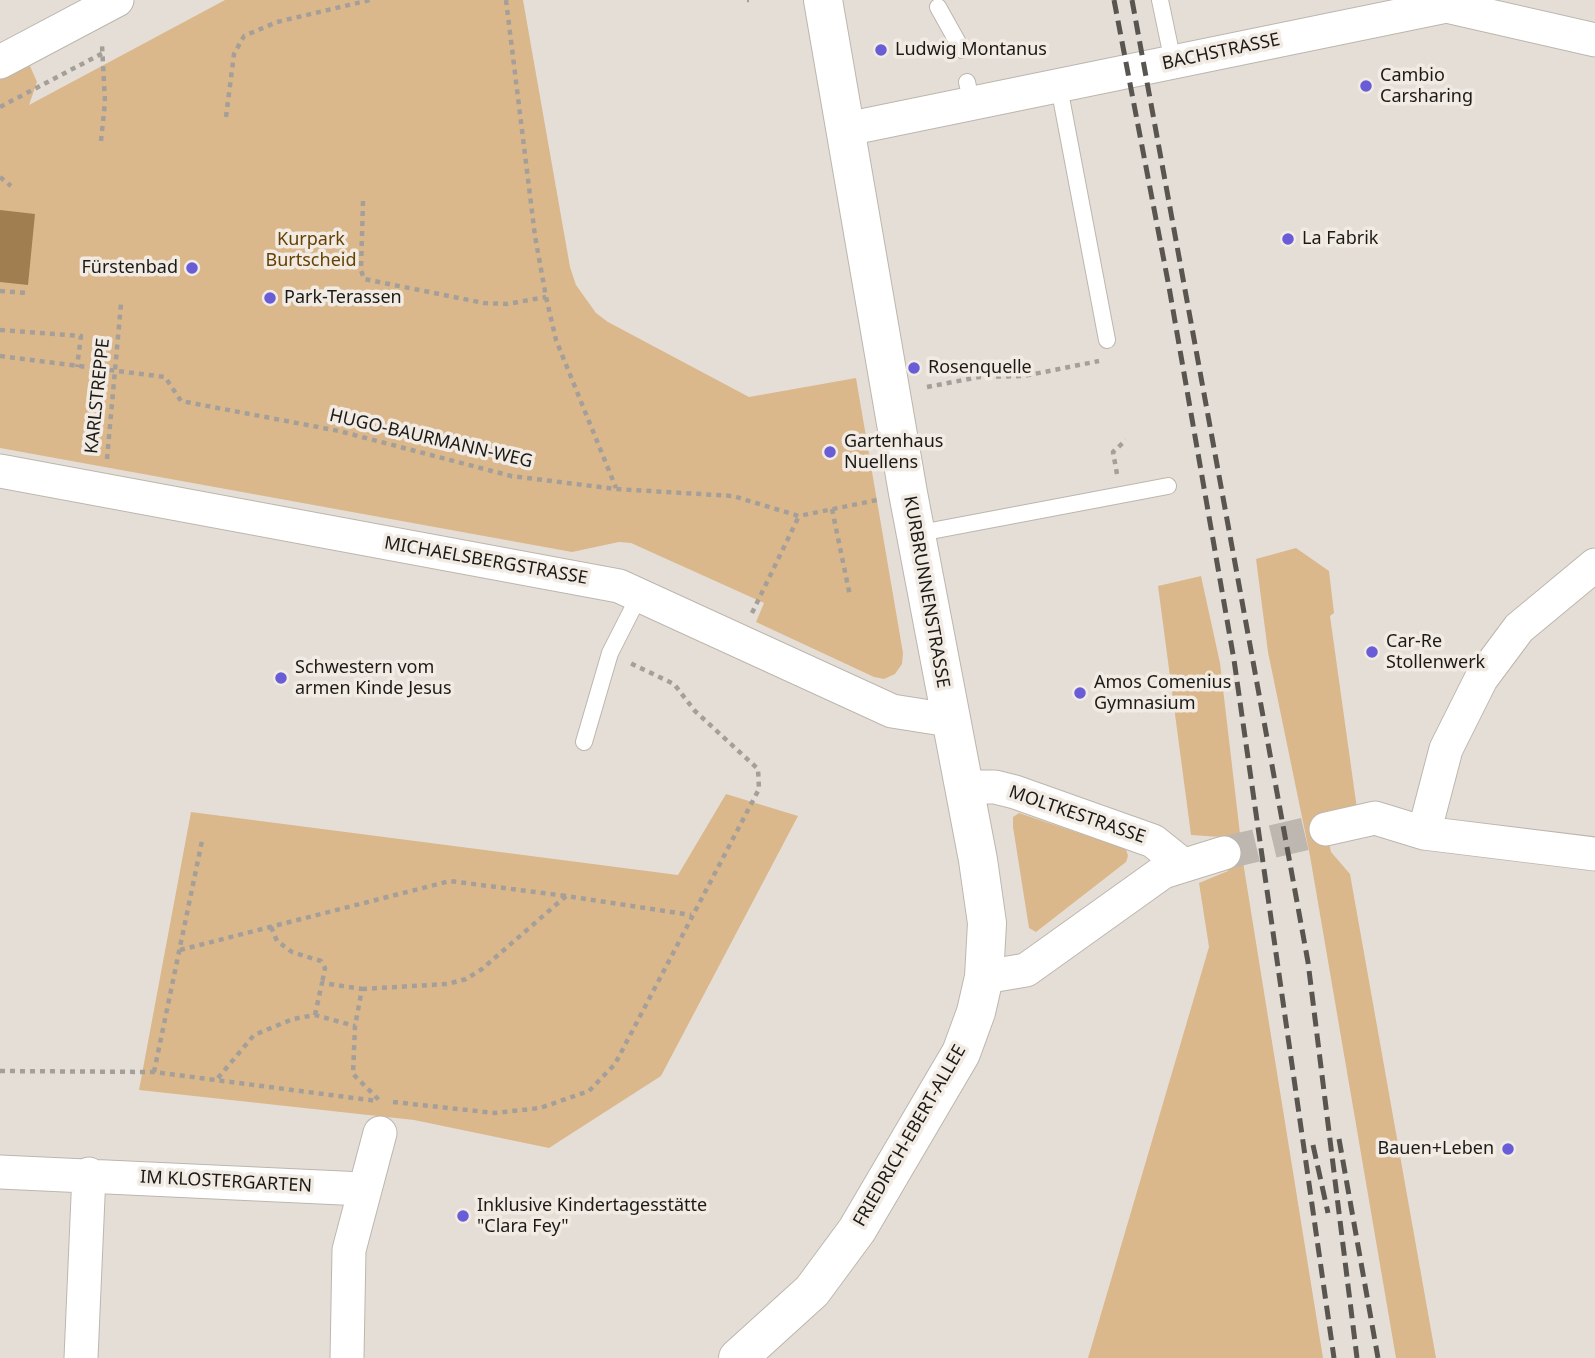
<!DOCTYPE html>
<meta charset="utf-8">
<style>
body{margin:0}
canvas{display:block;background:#e5ded6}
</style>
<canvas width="1595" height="1358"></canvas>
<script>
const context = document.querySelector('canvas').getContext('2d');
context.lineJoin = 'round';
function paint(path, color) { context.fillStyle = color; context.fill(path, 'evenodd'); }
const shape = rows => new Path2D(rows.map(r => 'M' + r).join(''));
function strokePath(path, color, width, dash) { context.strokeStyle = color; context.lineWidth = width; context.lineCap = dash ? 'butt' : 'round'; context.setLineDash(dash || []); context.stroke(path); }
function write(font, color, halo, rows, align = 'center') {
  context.font = font + ' "Noto Sans",sans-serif'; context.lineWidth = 7; context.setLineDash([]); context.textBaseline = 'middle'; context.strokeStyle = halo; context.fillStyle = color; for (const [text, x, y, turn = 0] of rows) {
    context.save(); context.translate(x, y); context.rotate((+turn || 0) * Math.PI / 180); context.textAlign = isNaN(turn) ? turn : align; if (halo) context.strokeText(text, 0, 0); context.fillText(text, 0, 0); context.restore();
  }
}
paint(shape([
 [225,0,523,0,570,267,576,285,596,313,608,322,749,397,856,378,903,653,902,664,895,674,884,679,874,677,756,622,764,603,631,543,619,542,572,552,0,448,0,79,30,66,37,82,29,105],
 [1296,548,1329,571,1334,613,1330,616,1357,809,1326,829,1331,852,1350,874,1436,1358,1396,1358,1310,856,1268,652,1256,559],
 [1201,576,1220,663,1244,868,1323,1358,1088,1358,1209,947,1199,883,1228,871,1220,837,1191,835,1158,586],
 [726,794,798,816,661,1076,549,1148,414,1120,139,1090,191,812,678,875],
 [1019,813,1126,849,1128,856,1126,862,1036,932,1029,928,1013,827,1013,817]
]), '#dbb88c');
paint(shape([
 [0,210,35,214,28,285,0,282]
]), '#a17e50');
strokePath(shape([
 [1224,853,1326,829]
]), '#bdb7b0', 33, [33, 17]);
const service = shape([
 [1160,0,1173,62],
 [938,7,962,50],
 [967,82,972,104],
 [1059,87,1107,340],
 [915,534,1168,486],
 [584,742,610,653,640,594]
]);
const minor = shape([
 [0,62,117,0],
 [847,129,1446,6,1595,40],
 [0,471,619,586,892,711,949,720],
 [963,787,995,787,1015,792,1153,841,1183,865],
 [1326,829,1375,818,1424,833,1595,854],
 [1424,833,1446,749,1481,679,1519,628,1595,565],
 [984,977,1026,970,1163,872,1224,853],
 [0,1172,363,1189],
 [81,1358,89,1174],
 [347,1358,349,1250,380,1133]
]);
const secondary = shape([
 [738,1358,812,1291,857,1230,961,1053,976,1012,984,977,987,923,978,860,908,493,823,0]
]);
strokePath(service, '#bdb6ae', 18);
strokePath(minor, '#bdb6ae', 35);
strokePath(secondary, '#bdb6ae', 40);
strokePath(shape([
 [506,0,535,236,546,297,556,340,616,488],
 [747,0,749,0],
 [0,107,103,53],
 [226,117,234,54,244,36,277,22,370,0],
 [101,141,105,102,102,45],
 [0,177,11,186],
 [363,201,361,270,364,279,484,303,507,304,546,297],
 [0,291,27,293],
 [0,330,81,336,77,367],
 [0,356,165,377,181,401,339,431,511,476,616,489,733,496,799,516,877,500],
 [927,387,979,377,1024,376,1099,361],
 [107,459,121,304],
 [1117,474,1113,452,1126,440],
 [832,509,850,596],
 [752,613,799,516],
 [271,927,277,941,292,952,321,961,325,968,322,983],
 [180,950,450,881,566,896],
 [362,989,447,984,466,979,482,969,566,896,691,915],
 [315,1015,322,983,362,989,355,1026,353,1074,379,1100],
 [0,1071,154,1072,377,1101],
 [154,1072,202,841],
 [218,1078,254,1035,293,1019,315,1015,355,1026],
 [393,1102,495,1113,540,1108,589,1091,615,1064,759,789,758,769,695,711,674,684,630,663]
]), '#a59f99', 4.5, [5, 5]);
strokePath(service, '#fff', 16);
strokePath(minor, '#fff', 33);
strokePath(secondary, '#fff', 38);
strokePath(shape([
 [1114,0,1169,287,1234,660,1334,1358],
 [1132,0,1308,962,1357,1358],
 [1339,1139,1378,1358],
 [1313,1145,1328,1213]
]), '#595651', 5, [14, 7]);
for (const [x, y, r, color] of [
 [881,50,7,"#685dd6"],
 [1366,86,7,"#685dd6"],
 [1288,239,7,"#685dd6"],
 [192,268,7,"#685dd6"],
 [270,298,7,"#685dd6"],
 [914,368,7,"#685dd6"],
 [830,452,7,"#685dd6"],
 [1372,652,7,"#685dd6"],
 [281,678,7,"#685dd6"],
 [1080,693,7,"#685dd6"],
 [1508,1149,7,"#685dd6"],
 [463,1216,7,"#685dd6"]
]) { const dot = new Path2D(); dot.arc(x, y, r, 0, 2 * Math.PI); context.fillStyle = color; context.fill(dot); strokePath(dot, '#f2ebe3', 2.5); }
write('18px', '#1c1a17', '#f2ebe3', [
 ["Ludwig Montanus",895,50],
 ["Cambio",1380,76],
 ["Carsharing",1380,97],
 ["La Fabrik",1302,239],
 ["Fürstenbad",178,268,"right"],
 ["Park-Terassen",284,298],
 ["Rosenquelle",928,368],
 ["Gartenhaus",844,442],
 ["Nuellens",844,463],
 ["Car-Re",1386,642],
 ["Stollenwerk",1386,663],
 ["Schwestern vom",295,668],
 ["armen Kinde Jesus",295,689],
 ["Amos Comenius",1094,683],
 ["Gymnasium",1094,704],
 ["Bauen+Leben",1494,1149,"right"],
 ["Inklusive Kindertagesstätte",477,1206],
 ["\"Clara Fey\"",477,1227]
], 'left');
write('18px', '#1c1a17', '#f2ebe3', [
 ["BACHSTRASSE",1221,52,-12],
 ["KARLSTREPPE",98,396,-84],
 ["HUGO-BAURMANN-WEG",431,439,13],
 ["MICHAELSBERGSTRASSE",486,561,10],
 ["KURBRUNNENSTRASSE",926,592,80],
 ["MOLTKESTRASSE",1077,815,19],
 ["FRIEDRICH-EBERT-ALLEE",910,1136,-60],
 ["IM KLOSTERGARTEN",226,1182,3]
]);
write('18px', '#654103', '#f2ebe3', [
 ["Kurpark",311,240],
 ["Burtscheid",311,261]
]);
</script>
